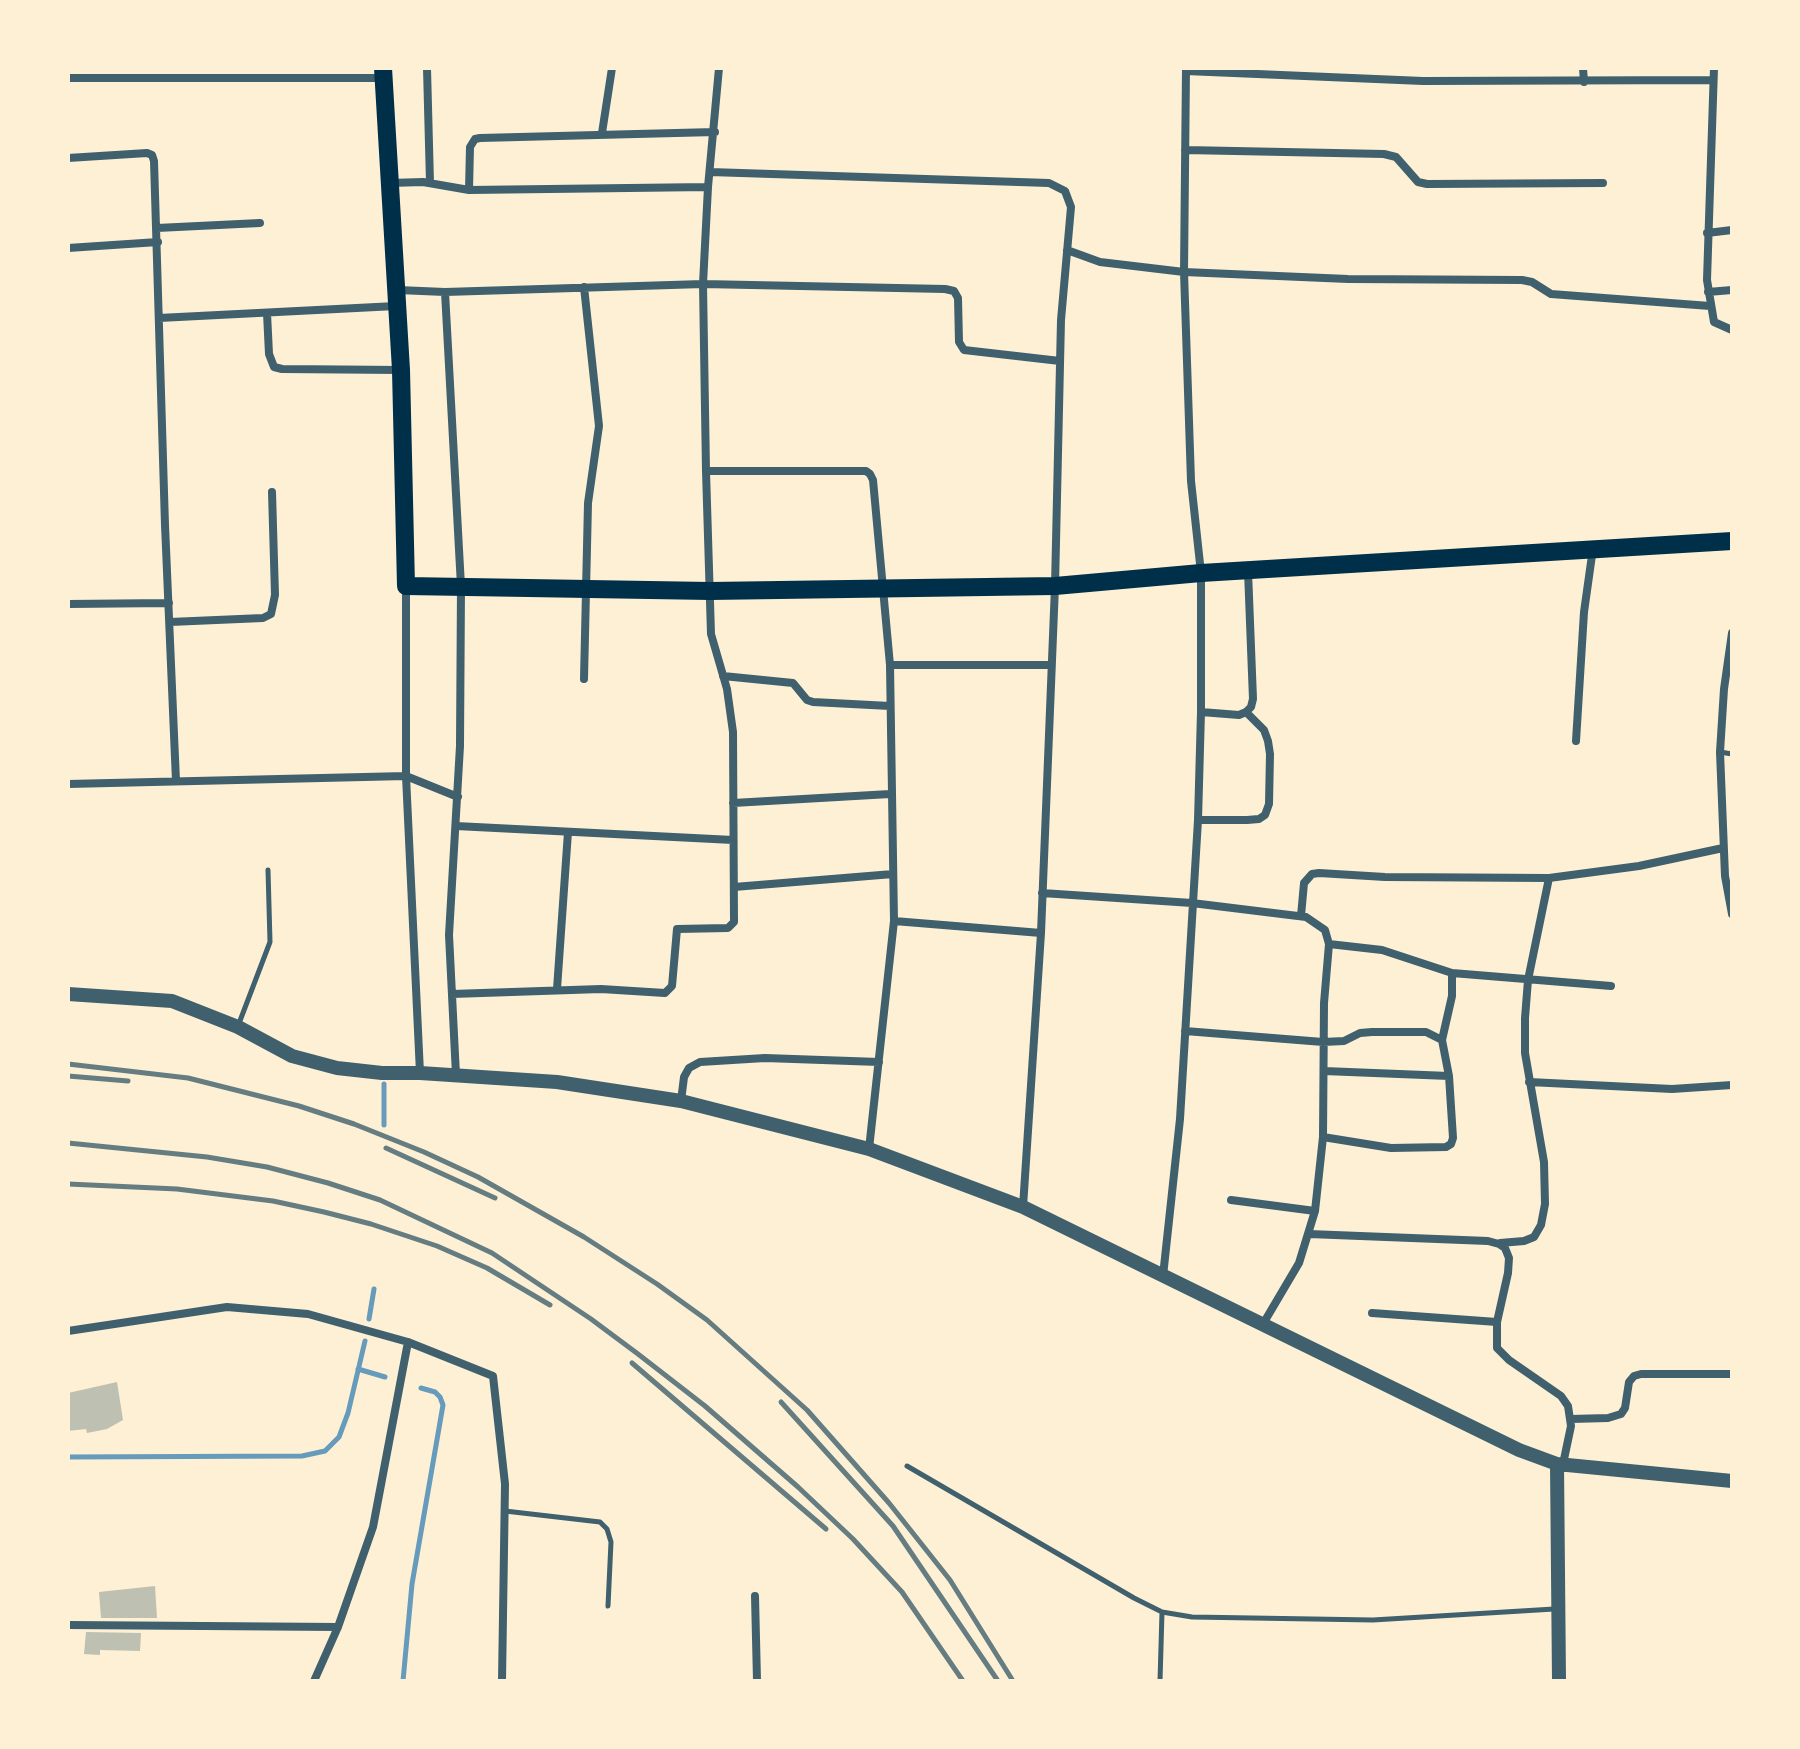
<!DOCTYPE html>
<style>
body{margin:0}
#map{position:relative;width:1800px;height:1749px;overflow:hidden;background:#fdf0d5;font-family:Quicksand,sans-serif}
canvas{display:block}
.frame{position:absolute;inset:0;border:70px solid #fdf0d5;pointer-events:none}
</style>
<div id="map">
<canvas width="1800" height="1749"></canvas>
<div class="frame"></div>
</div>
<script>
const context = document.querySelector('canvas').getContext('2d');
context.lineJoin = 'round';
const shape = rows => new Path2D(rows.map(r => 'M' + r).join(''));
function strokePath(path, color, width, dash) { context.strokeStyle = color; context.lineWidth = width; context.lineCap = dash ? 'butt' : 'round'; context.setLineDash(dash || []); context.stroke(path); }
function paint(path, color) { context.fillStyle = color; context.fill(path, 'evenodd'); }
strokePath(shape([
 [384,1084,384,1125],
 [369,1319,374,1289],
 [358,1369,385,1377],
 [68,1457,302,1456,325,1451,339,1437,348,1413,365,1341],
 [403,1681,412,1584,443,1405,440,1397,435,1392,421,1388]
]), '#669bbc', 5);
paint(shape([
 [117,1382,123,1420,107,1429,87,1433,86,1429,68,1431,68,1393],
 [155,1586,157,1618,101,1618,99,1592],
 [86,1632,141,1633,140,1651,100,1650,100,1655,84,1654]
]), '#bec0b2');
strokePath(shape([
 [1720,752,1732,754],
 [238,1026,270,942,268,870],
 [907,1466,1134,1598,1162,1612,1192,1617,1373,1620,1554,1609],
 [505,1511,600,1522,607,1529,611,1542,608,1606],
 [1160,1681,1162,1612]
]), '#3f606c', 5);
strokePath(shape([
 [427,68,430,183],
 [1583,68,1584,82],
 [1714,68,1707,280,1714,322,1732,330],
 [1186,71,1423,81,1713,80],
 [68,78,383,78],
 [602,133,612,68],
 [1185,150,1384,154,1396,157,1418,182,1427,184,1603,183],
 [68,158,147,153,152,155,154,161,165,525,176,781],
 [710,172,1049,183,1065,191,1071,207,1061,320,1055,586,1041,933,1023,1207],
 [390,183,423,182,469,190,708,187],
 [469,190,470,147,475,139,480,138,715,132],
 [157,228,260,223],
 [1707,233,1732,230],
 [68,248,158,242],
 [1067,250,1100,262,1184,272,1348,279,1522,280,1532,282,1551,294,1710,306],
 [398,290,445,292,703,284,945,289,954,291,958,298,959,342,964,350,1060,361],
 [445,292,461,586,460,746,449,935,456,1075],
 [1708,292,1732,290],
 [267,313,269,354,274,367,282,369,400,370],
 [159,318,396,306],
 [706,471,866,471,870,474,873,480,890,665,894,921,869,1149],
 [68,604,169,603],
 [170,622,263,618,271,614,275,595,272,492],
 [1732,633,1724,689,1720,752,1725,876,1732,914],
 [890,665,1051,665],
 [723,676,793,683,807,700,813,702,890,706],
 [584,679,588,503,599,426,584,287],
 [1201,712,1239,715,1246,712,1251,707,1253,699,1248,571],
 [1576,741,1584,612,1593,548],
 [68,784,406,776,406,587],
 [733,803,890,794],
 [1198,820,1247,820,1259,819,1265,815,1269,804,1270,754,1268,741,1264,730,1246,712],
 [456,826,733,840],
 [734,887,893,874],
 [1042,893,1192,903,1306,917,1325,930,1329,944,1324,1003,1323,1137,1315,1211,1299,1263,1263,1324],
 [1301,916,1304,883,1312,874,1319,873,1385,877,1549,878,1639,866,1723,848],
 [894,921,1041,933],
 [1329,944,1382,950,1452,973,1611,986],
 [557,989,568,832],
 [452,994,601,989,665,993,672,986,677,929,728,928,734,922,733,732,727,689,711,634,706,471,703,284,708,187,719,68],
 [1185,1031,1323,1042,1344,1041,1360,1033,1372,1032,1426,1032,1442,1040,1449,1076,1453,1138,1451,1144,1446,1147,1391,1148,1323,1137],
 [1442,1040,1452,996,1452,973],
 [1324,1071,1449,1076],
 [420,1073,406,776,458,797],
 [1529,1082,1672,1089,1732,1085],
 [681,1101,684,1077,689,1068,700,1062,765,1058,879,1062],
 [1231,1200,1315,1211],
 [1309,1234,1488,1241,1499,1244,1505,1248,1509,1258,1508,1273,1497,1322,1497,1348,1509,1360,1561,1396,1568,1406,1571,1426,1563,1464],
 [1500,1243,1524,1241,1534,1237,1541,1225,1545,1204,1544,1162,1525,1053,1525,1018,1528,980,1549,878],
 [1163,1276,1180,1119,1198,820,1201,712,1201,573,1191,481,1184,272,1186,68],
 [1372,1313,1497,1322],
 [68,1331,227,1307,308,1314,408,1342,493,1376,505,1484,502,1681],
 [1571,1419,1608,1418,1621,1414,1625,1408,1629,1382,1634,1376,1641,1374,1732,1374],
 [755,1596,757,1681],
 [68,1625,338,1627],
 [314,1681,338,1627,373,1527,408,1342]
]), '#3f606c', 8);
strokePath(shape([
 [68,994,172,1001,238,1027,292,1056,337,1068,382,1073,420,1073,557,1082,681,1101,869,1149,1023,1207,1519,1450,1557,1464,1732,1481],
 [1557,1464,1559,1681]
]), '#3f606c', 14);
strokePath(shape([
 [383,68,401,370,406,586,710,591,1055,586,1201,573,1732,541]
]), '#003049', 18);
strokePath(shape([
 [68,1064,188,1078,299,1106,354,1124,424,1152,478,1177,584,1237,657,1284,707,1320,807,1410,889,1503,950,1580,1013,1681],
 [68,1076,128,1081],
 [68,1143,207,1157,267,1167,328,1183,380,1200,492,1253,591,1319,638,1354,705,1406,798,1487,853,1539,902,1592,963,1681],
 [386,1148,495,1198],
 [68,1184,177,1189,273,1201,324,1212,371,1224,437,1246,487,1268,550,1305],
 [632,1363,826,1529],
 [781,1402,893,1526,998,1681]
]), '#657d81', 5);
</script>
